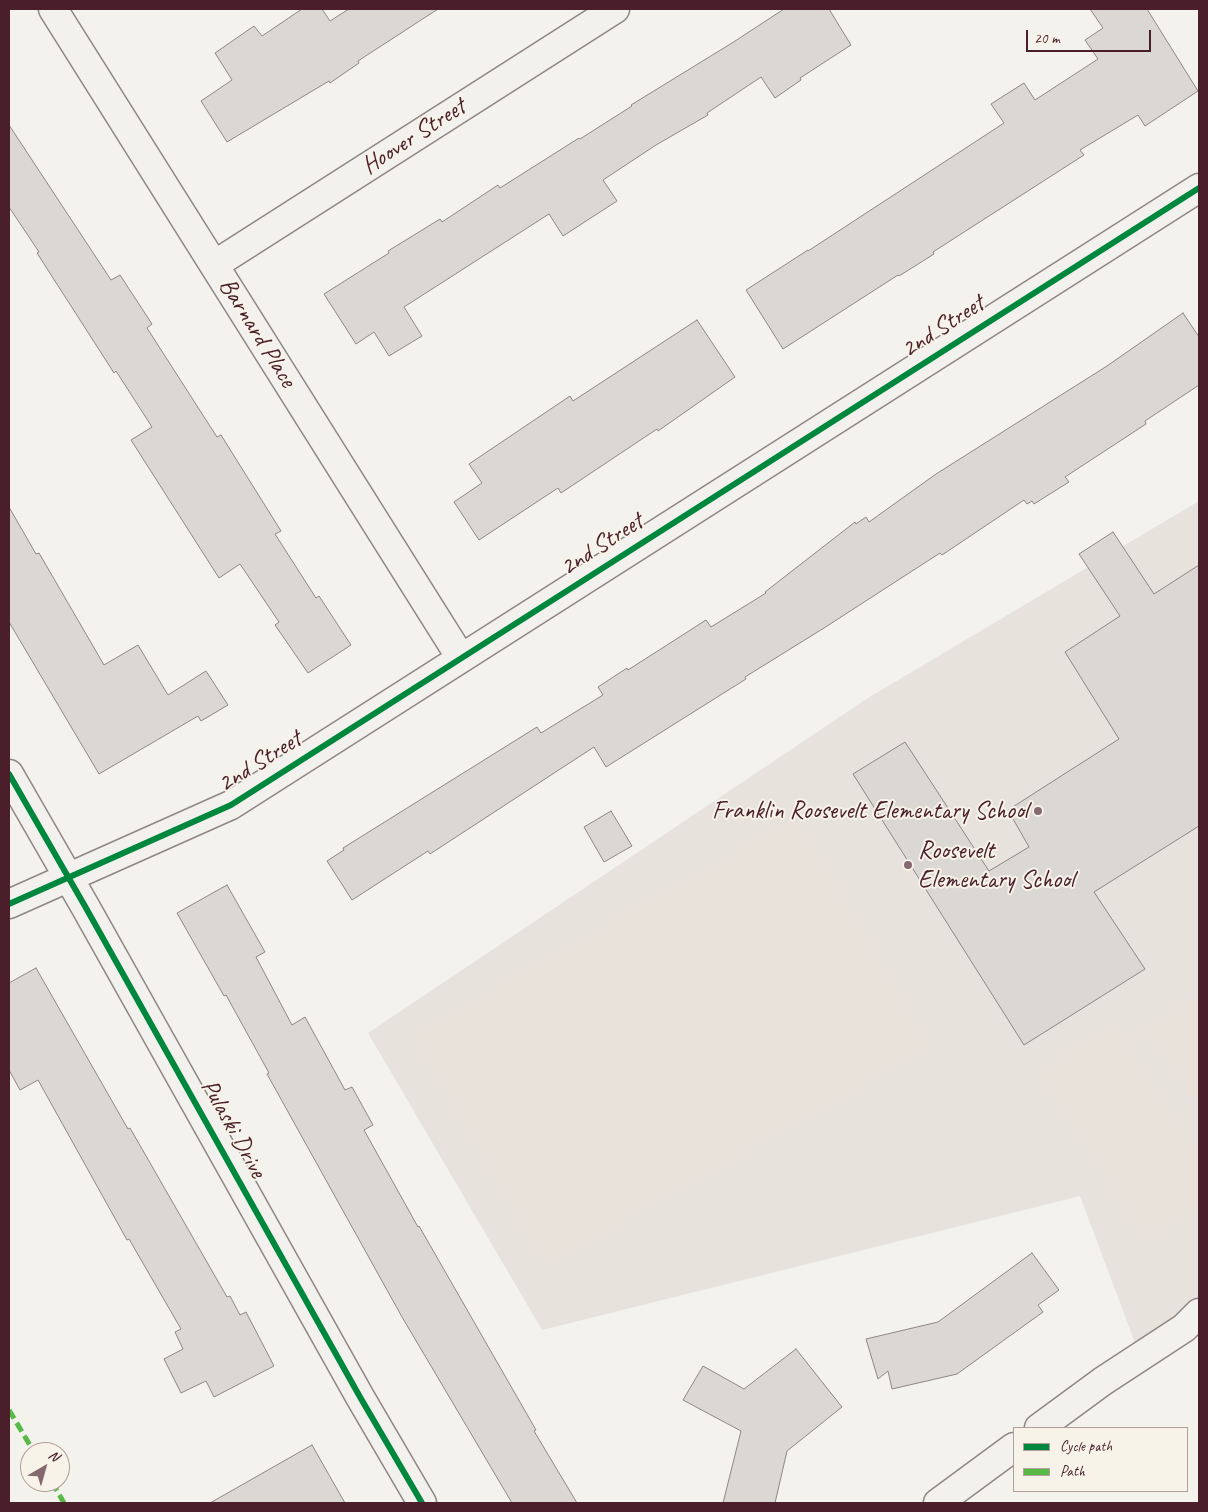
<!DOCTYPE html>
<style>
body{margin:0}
#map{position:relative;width:1208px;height:1512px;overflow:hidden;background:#f4f2ec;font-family:Caveat,sans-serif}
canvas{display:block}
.frame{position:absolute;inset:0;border:10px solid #4a1f2b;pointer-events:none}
.legend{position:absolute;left:1013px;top:1427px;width:175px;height:65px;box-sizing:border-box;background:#f7f3e8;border:1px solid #b29e9c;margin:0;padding:6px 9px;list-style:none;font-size:15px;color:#4a1f2b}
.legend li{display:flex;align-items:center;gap:10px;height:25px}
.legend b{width:25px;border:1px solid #b29e9c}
.north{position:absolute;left:20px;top:1442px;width:50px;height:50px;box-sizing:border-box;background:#f7f3e8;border:1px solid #b29e9c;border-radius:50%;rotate:38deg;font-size:14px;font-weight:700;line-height:20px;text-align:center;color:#4a1f2b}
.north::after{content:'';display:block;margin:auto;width:18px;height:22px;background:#86696f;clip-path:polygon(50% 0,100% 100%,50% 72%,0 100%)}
.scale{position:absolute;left:1026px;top:30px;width:125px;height:22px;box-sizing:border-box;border:2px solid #4a1f2b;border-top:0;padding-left:6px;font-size:15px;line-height:18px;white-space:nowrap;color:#4a1f2b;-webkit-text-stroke:4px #f7f3e8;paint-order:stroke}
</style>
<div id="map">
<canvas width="1208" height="1512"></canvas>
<div class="frame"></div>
<ul class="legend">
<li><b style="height:6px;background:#00873e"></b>Cycle path</li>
<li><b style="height:6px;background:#58b947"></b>Path</li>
</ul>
<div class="north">N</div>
<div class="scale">20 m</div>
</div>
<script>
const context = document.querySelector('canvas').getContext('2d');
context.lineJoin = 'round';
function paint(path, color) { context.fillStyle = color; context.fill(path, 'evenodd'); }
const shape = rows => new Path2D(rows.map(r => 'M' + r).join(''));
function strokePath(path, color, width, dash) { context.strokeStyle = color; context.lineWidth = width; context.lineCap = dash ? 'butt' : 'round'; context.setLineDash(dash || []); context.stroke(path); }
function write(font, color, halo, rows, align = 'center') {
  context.font = font + ' Caveat,sans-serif'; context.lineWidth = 4; context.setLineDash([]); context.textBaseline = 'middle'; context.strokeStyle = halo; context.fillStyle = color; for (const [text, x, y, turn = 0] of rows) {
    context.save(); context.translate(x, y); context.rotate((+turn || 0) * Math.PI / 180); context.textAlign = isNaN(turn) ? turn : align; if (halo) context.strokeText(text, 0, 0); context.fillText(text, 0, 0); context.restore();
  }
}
paint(shape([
 [1199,501,1199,1313,1140,1356,1080,1196,542,1330,368,1033,868,698]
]), '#e7e2db');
paint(shape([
 [796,819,927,1047,547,1263,416,1034],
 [1199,994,1199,1105,1147,1030],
 [1115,1025,1199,1159,1199,1206,1147,1239,1041,1072]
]), '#e8e2da');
const building = shape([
 [302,9,322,9,330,21,349,9,438,9,358,61,359,63,330,83,329,81,227,142,201,101,232,80,215,53,254,26,262,36,302,9],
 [784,9,829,9,851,45,800,78,801,80,775,98,761,77,707,113,708,115,656,145,603,180,617,201,563,236,549,214,404,307,422,336,389,356,374,332,356,344,324,294,389,253,388,251,440,219,442,222,498,185,500,188,579,138,580,139,632,106,631,105,732,43,784,9],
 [1090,9,1147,9,1198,91,1145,126,1138,115,1080,150,1084,155,933,252,934,254,899,276,898,275,783,349,746,290,808,250,808,251,1004,123,991,104,1024,83,1035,100,1098,59,1085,40,1103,28,1090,9],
 [9,125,111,280,120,275,152,324,147,328,217,437,221,435,281,531,275,534,316,598,319,596,351,645,308,673,275,625,279,622,240,564,219,578,131,440,152,427,116,371,114,373,37,253,39,252,9,207,9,125],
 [1183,313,1199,337,1199,385,1145,421,1146,424,1065,477,1069,482,1034,504,1032,501,1027,504,1024,500,942,555,940,553,824,628,745,677,746,679,606,767,594,747,430,854,428,851,352,900,327,861,344,850,343,848,537,727,541,733,603,695,598,687,627,668,628,670,706,620,711,627,766,593,765,592,855,522,856,524,866,517,869,522,936,474,1107,366,1183,313],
 [697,320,735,377,658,431,657,429,561,493,558,488,479,540,454,502,482,483,469,464,570,396,573,401,697,320],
 [9,507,36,554,39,553,104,665,138,645,168,695,206,671,228,705,201,721,198,716,99,774,9,622,9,507],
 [1113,532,1154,594,1199,565,1199,826,1094,892,1145,969,1024,1045,853,774,905,742,989,871,1029,847,1008,810,1119,739,1065,652,1120,616,1079,554,1113,532],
 [611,811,632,846,604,862,584,827,611,811],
 [227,885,265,952,256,957,292,1025,305,1017,345,1090,352,1087,373,1125,364,1130,418,1227,419,1226,536,1430,534,1431,577,1503,512,1503,402,1317,267,1074,269,1073,226,995,224,996,177,913,227,885],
 [36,968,128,1129,130,1128,227,1297,230,1296,240,1315,246,1312,274,1366,214,1397,206,1381,181,1393,164,1359,183,1349,175,1332,181,1329,129,1239,127,1240,38,1080,20,1090,9,1070,9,983,36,968],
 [1032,1253,1059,1290,1038,1305,1043,1312,957,1374,892,1389,888,1371,878,1379,866,1339,938,1322,1032,1253],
 [796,1349,842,1407,787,1451,775,1503,723,1503,741,1431,683,1400,703,1366,744,1389,796,1349],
 [312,1445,345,1503,210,1503,312,1445]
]);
paint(building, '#dbd7d3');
strokePath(building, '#8f8685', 1);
const minor = shape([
 [53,9,461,658],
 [214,265,615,9],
 [9,774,86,908,360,1397,422,1503],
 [9,904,231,805,1199,188],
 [1039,1428,1103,1381,1184,1328,1199,1313],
 [938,1503,1014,1447]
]);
strokePath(minor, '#8f8685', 31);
strokePath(minor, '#f2f1ed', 28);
strokePath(shape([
 [9,1410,34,1452],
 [52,1482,64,1503]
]), '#58b947', 5, [10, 5]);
strokePath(shape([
 [9,774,86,908,360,1397,422,1503],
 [9,904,231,805,1199,188]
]), '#00873e', 6);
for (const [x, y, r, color] of [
 [1038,811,5,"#86696f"],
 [908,865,5,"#86696f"]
]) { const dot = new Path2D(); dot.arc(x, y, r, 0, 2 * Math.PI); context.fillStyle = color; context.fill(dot); strokePath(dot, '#f7f3e8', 2); }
write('25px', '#4a1f2b', '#f7f3e8', [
 ["Hoover Street",414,137,-33],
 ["2nd Street",943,327,-33],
 ["Barnard Place",257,333,58],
 ["2nd Street",602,545,-33],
 ["2nd Street",260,762,-32],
 ["Pulaski Drive",233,1129,61]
]);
write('25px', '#4a1f2b', '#f7f3e8', [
 ["Franklin Roosevelt Elementary School",1028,811],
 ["Roosevelt",918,851,"left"],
 ["Elementary School",918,880,"left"]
], 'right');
</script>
